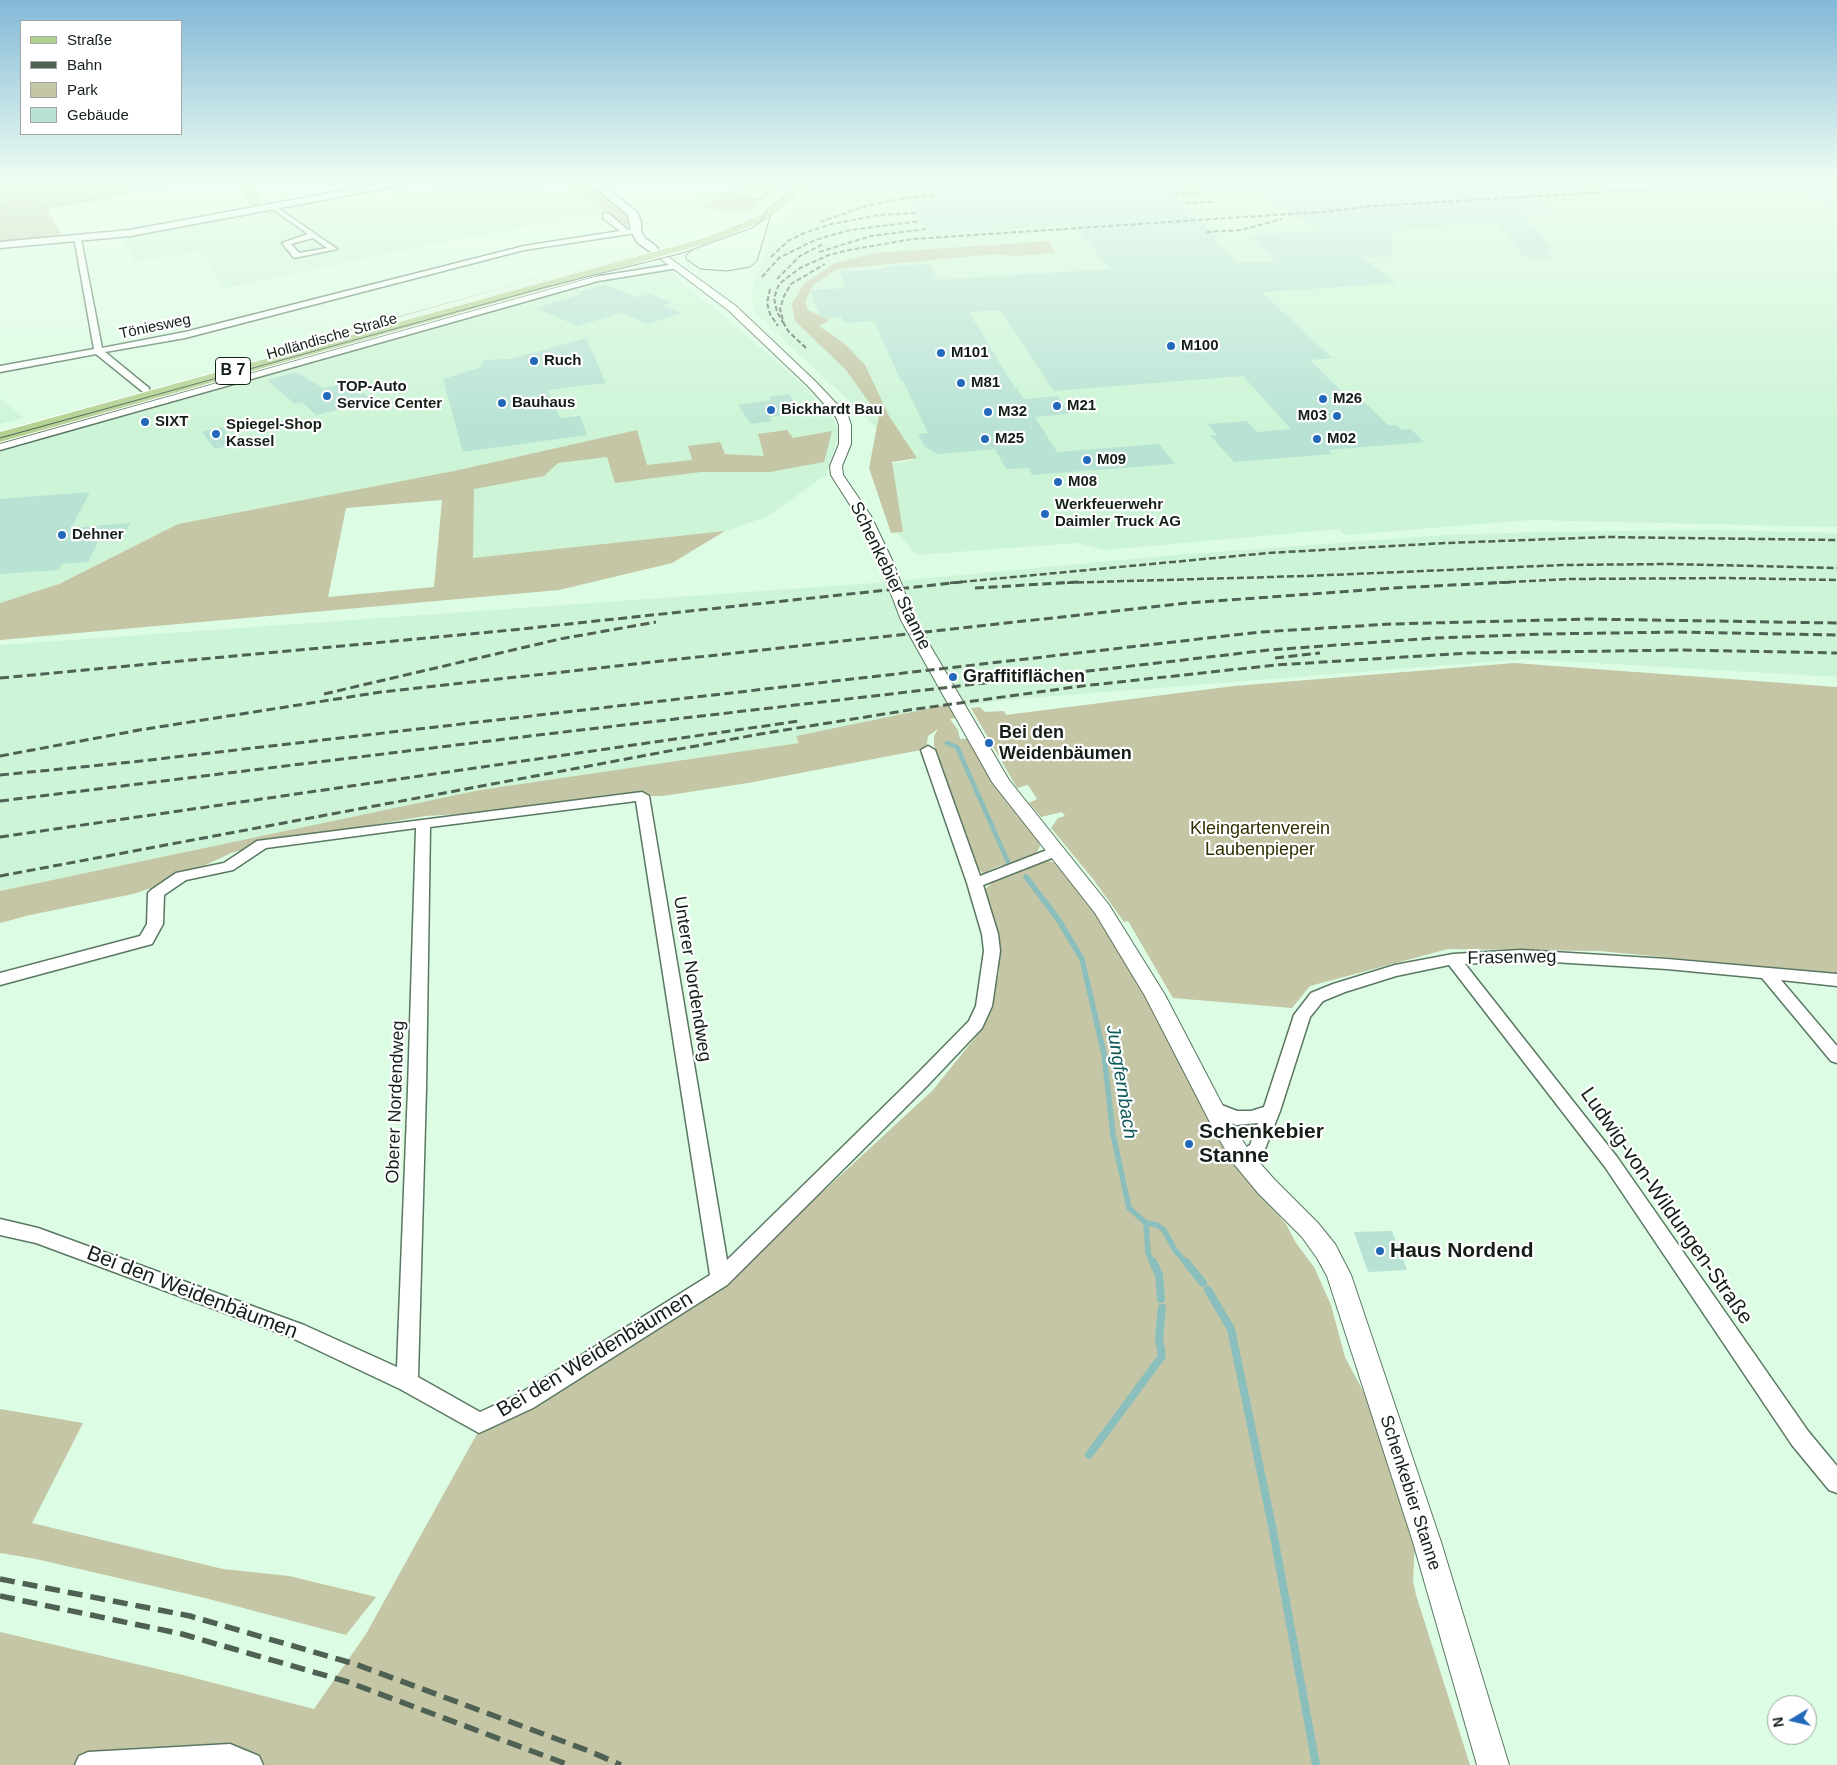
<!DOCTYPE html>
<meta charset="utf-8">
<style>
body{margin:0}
#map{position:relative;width:1837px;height:1765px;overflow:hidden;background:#dcfce3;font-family:Arial,sans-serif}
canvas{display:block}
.legend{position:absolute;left:20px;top:20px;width:162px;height:115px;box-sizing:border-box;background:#fff;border:1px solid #a1a6a2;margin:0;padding:6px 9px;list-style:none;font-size:15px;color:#142017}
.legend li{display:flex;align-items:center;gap:10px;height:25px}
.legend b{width:25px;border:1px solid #a1a6a2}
.north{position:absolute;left:1767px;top:1695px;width:50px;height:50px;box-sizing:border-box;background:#fff;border:1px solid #a1a6a2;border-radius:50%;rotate:261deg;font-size:14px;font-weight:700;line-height:20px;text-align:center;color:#142017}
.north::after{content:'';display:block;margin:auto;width:18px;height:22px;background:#2269b9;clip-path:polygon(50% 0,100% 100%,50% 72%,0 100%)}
</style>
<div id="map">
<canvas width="1837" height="1765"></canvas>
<ul class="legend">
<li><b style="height:6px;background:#b3d292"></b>Straße</li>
<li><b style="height:6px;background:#4f6153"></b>Bahn</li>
<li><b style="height:14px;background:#c4c6a5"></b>Park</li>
<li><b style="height:14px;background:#b8e2d3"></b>Gebäude</li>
</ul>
<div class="north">N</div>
</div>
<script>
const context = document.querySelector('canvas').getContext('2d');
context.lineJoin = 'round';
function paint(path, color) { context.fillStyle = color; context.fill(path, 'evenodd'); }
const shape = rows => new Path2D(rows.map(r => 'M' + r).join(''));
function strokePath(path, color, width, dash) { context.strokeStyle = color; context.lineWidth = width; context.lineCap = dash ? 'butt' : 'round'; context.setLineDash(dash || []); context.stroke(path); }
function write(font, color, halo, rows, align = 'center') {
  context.font = font + ' Arial,sans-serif'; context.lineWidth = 4.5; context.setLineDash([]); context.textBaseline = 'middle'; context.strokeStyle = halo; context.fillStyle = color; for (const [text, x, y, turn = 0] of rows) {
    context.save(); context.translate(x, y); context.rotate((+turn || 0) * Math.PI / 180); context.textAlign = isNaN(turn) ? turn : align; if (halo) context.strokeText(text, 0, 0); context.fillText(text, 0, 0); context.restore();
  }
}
paint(shape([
 [483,182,502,182,567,198,585,197,607,214,509,230,405,250,223,289,202,252,133,261,123,237,324,199,338,209],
 [887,182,1837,182,1837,527,1531,520,1345,535,1339,529,1105,550,1078,543,917,555,897,533,887,465,913,460,903,455,855,406,796,352,753,310,751,294,772,228,814,188,885,184],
 [671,270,684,285,722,314,803,385,834,420,839,434,826,475,766,517,725,531,451,561,454,472,178,524,59,584,0,603,0,452,608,280],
 [0,398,23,418,0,424],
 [1715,530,1837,533,1837,677,1525,659,1005,700,907,715,796,736,799,743,480,790,0,891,0,645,875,583,1176,555,1447,535,1540,532]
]), '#cdf4d6');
paint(shape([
 [0,182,194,182,141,188,113,198,47,209,63,236,140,228,251,207,240,182,251,182,262,205,393,182,264,207,252,207,142,230,0,243],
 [566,182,588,182,627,215,629,220,626,228],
 [761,182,784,182,748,213,702,208,705,203,711,203,718,197,735,197,701,194,702,193,718,194,725,192,754,194,751,198,757,198,765,194,728,189,730,187,764,190,744,187],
 [1049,241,1056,253,1015,256,994,254,837,269,813,285,805,302,808,310,829,320,819,326,845,344,865,365,889,416,917,458,892,462,903,532,891,533,869,468,879,416,846,370,795,321,792,304,804,284,833,264,874,253],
 [636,255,638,256,534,284,522,289,0,432],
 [581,266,293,347,287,347],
 [637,430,647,465,692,460,688,446,720,442,725,454,764,456,758,434,787,430,793,438,832,431,824,462,770,472,701,472,615,483,607,457,558,463,544,476,474,489,473,558,725,531,672,563,559,590,0,640,0,603,59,584,178,524,454,471],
 [442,500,434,587,328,597,346,508],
 [1514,663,1837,687,1837,974,1600,951,1448,949,1310,986,1292,1008,1173,998,1128,921,1124,922,1093,879,1051,828,1058,818,1065,816,1062,812,1041,817,1029,803,1037,799,1028,785,1017,788,971,708,980,707,985,712,1004,711,1006,715,1234,686],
 [946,705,963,716,950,719,958,730,960,739,968,739,1005,800,1039,841,1040,846,1036,854,1003,867,1001,865,988,871,988,874,983,873,977,868,934,745,934,736,938,729,928,736,926,749,748,783,663,796,642,796,531,810,425,816,267,843,231,853,172,881,133,894,30,915,0,923,0,891,480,790,799,743,796,736],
 [1050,861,1060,865,1095,910,1146,995,1211,1125,1231,1161,1286,1224,1296,1243,1314,1267,1331,1305,1345,1357,1365,1395,1415,1542,1413,1581,1416,1595,1470,1765,0,1765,0,1632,183,1675,314,1709,366,1634,478,1432,724,1283,933,1090,982,1029,999,973,997,934,986,892,986,888,993,882,1044,862],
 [0,1409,83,1423,32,1523,223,1569,289,1576,376,1597,346,1635,205,1598,36,1559,0,1553]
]), '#c4c6a5');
strokePath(shape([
 [0,204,17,212,111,195,131,187,174,182]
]), '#8abfbd', 2.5);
strokePath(shape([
 [947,743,957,747,1008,862],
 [1026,877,1027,879]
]), '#8abfbd', 4.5);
strokePath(shape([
 [1026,877,1058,919,1082,959,1104,1054,1113,1134,1129,1208,1146,1223,1148,1253,1153,1264],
 [1146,1223,1157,1225,1164,1230,1175,1250,1187,1264]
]), '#8abfbd', 5.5);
strokePath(shape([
 [1153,1262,1159,1275,1161,1299],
 [1186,1262,1203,1283],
 [1208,1290,1231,1329,1273,1531,1316,1765],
 [1089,1455,1162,1356,1159,1338,1162,1308]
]), '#8abfbd', 8);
paint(shape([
 [1022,182,1159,182,1218,238,1214,239,1238,263,1276,261,1247,235,1330,230,1290,216,1247,182,1540,182,1540,193,1527,194,1557,211,1523,214,1555,252,1545,251,1551,258,1524,257,1498,223,1391,230,1392,257,1362,257,1396,283,1261,292,1332,358,1310,360,1342,392,1353,391,1388,425,1396,425,1402,430,1411,429,1424,442,1329,450,1332,454,1234,462,1210,435,1217,435,1208,424,1247,421,1257,432,1291,429,1243,376,1054,391,1000,310,969,312,1015,388,1017,388,1024,399,1058,396,1069,414,1035,417,1057,452,1159,444,1175,464,1032,475,1029,468,1006,469,995,449,938,454,925,447,918,434,928,433,903,381,901,381,874,321,844,323,841,317,821,318,810,290,846,288,839,271,884,269,883,267,929,264,938,280,1110,269,1073,225,929,233,909,202,940,200,931,187],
 [1778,182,1837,182,1837,209],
 [605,285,636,297,650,294,672,303,663,305,682,313,647,324,622,313,577,326,536,308,582,294,578,292],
 [586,338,606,383,548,390,560,418,580,416,587,435,463,452,443,379,479,368,484,360,511,359],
 [296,372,323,388,351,382,374,401,316,415,302,402,295,404,267,380],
 [789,394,803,413,769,417,772,421,751,424,738,405,771,400,770,397],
 [222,427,236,444,215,449,202,432],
 [90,492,71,528,130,523,122,540,98,542,88,562,62,564,59,570,0,574,0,499],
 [1392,1231,1407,1270,1368,1272,1354,1232]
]), '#b8e2d3');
const minor = shape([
 [271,206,275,206,337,249,294,258,282,243,308,234,271,208,271,206],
 [313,238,327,248,299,253,291,244,313,238],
 [603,214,609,214,628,230,636,229,640,231,636,233,524,250,185,338,105,352,149,388,149,392,143,392,96,354,0,372,0,366,94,349,74,237,81,239,102,348,185,332,524,246,620,231,603,218,603,214],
 [675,264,679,266,678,268,598,281,0,450,0,444,594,277,675,264],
 [928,746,935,750,980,876,1052,848,1062,848,1064,851,1062,854,983,885,998,934,1000,951,992,1006,982,1028,927,1086,727,1285,533,1408,479,1433,400,1389,290,1337,36,1243,0,1235,0,1219,38,1228,304,1325,397,1367,408,1089,416,828,266,848,233,870,186,880,164,895,163,924,152,944,0,985,0,973,140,936,147,924,148,893,151,890,176,873,224,863,257,841,642,792,649,796,727,1260,915,1076,969,1021,976,1006,984,951,982,934,967,883,921,750,928,746],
 [636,801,710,1275,519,1394,480,1412,418,1377,426,1089,430,827,636,801],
 [1521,950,1667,959,1837,974,1837,986,1781,980,1837,1046,1837,1063,1831,1061,1762,978,1667,969,1521,960,1465,964,1617,1157,1808,1431,1837,1466,1837,1493,1829,1490,1792,1445,1605,1167,1449,965,1396,976,1345,992,1323,1001,1310,1017,1280,1111,1263,1154,1248,1163,1242,1165,1236,1163,1233,1158,1236,1153,1250,1145,1258,1123,1236,1125,1208,1114,1205,1109,1208,1104,1214,1102,1237,1111,1251,1111,1264,1107,1294,1015,1311,993,1333,984,1395,965,1453,954,1521,950],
 [230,1744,259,1756,263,1765,75,1765,79,1756,88,1752,230,1744]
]);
const tertiary = shape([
 [653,246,736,306,816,382,848,416,851,425,851,444,842,466,843,475,871,516,893,562,915,620,1009,780,1109,905,1165,995,1235,1129,1250,1152,1274,1179,1318,1223,1335,1244,1351,1275,1441,1542,1509,1765,1477,1765,1413,1542,1327,1276,1317,1258,1302,1237,1258,1193,1234,1164,1216,1134,1145,996,1095,913,992,782,901,620,879,562,857,516,831,475,830,466,839,444,839,425,836,417,808,386,728,310,650,251,650,247,653,246]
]);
const secondary = shape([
 [389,182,408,182,403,185,130,236,0,248,0,242,130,230,389,182],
 [588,182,599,182,637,212,641,222,641,231,645,238,657,247,658,249,657,251,649,251,637,242,631,231,628,215,588,182]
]);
const primary = shape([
 [803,182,814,182,767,220,712,242,0,442,0,432,704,238,759,216,803,182]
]);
strokePath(minor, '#5a7761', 3);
strokePath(tertiary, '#5a7761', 2);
strokePath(secondary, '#5a7761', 3);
strokePath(primary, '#fff', 2);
paint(minor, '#fff');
paint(tertiary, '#fff');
paint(secondary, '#fff');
paint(primary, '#b3d292');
strokePath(shape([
 [693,250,686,255,686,259,700,269,727,271,750,267,757,261,771,214],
 [0,438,546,287,683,253,752,228,761,222,767,209,803,182]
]), '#4f6153', 1);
strokePath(shape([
 [1698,189,1726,187],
 [1174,194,1204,192],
 [1185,203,1215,202],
 [1314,213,1373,206,1705,186],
 [820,222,863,207,905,198,936,195],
 [1206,232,1241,230,1282,219],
 [819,252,871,236,926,229],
 [771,257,788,241,804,233,832,224,879,215,916,213],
 [762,277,779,258,815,240,850,230,921,221],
 [777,279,800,256,823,244],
 [770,289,767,303,770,314,778,326],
 [784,324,777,312,774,298,779,284,800,268,829,255,849,250,913,239,1319,212],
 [806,348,789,332,784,324,780,309,784,296,791,284,825,264]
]), '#4f6153', 2, [5, 2.5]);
strokePath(shape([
 [950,583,1268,553,1446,543,1606,537,1837,540],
 [1057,583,1306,576,1564,565,1669,564,1837,568],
 [1489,583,1570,579,1727,578,1837,580]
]), '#4f6153', 2.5, [7, 3]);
strokePath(shape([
 [975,588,1078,582],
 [1275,658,1320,653],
 [0,678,512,630,962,582],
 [324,694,560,639,656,622],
 [133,731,381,692,1188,603,1393,588,1514,582],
 [0,756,140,730],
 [0,775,132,762,1260,632,1391,624,1588,619,1837,623],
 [0,801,538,735,1269,650,1434,638,1545,634,1678,632,1837,635],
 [0,837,799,721],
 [0,876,760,734,909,710,1082,686,1276,665,1469,653,1683,650,1837,653]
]), '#4f6153', 3, [9, 4.5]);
strokePath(shape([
 [0,1579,190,1616,355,1664,589,1751,621,1765],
 [0,1596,182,1634,348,1682,569,1765]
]), '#4f6153', 5.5, [15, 8]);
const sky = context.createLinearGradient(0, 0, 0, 429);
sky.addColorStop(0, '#82b8d7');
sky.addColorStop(0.42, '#effef2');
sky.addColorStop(1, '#effef200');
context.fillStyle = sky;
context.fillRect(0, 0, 1837, 429);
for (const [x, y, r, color] of [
 [1171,346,5,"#2269b9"],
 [941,353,5,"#2269b9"],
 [534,361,5,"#2269b9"],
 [961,383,5,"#2269b9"],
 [327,396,5,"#2269b9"],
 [1323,399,5,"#2269b9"],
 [502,403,5,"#2269b9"],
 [1057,406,5,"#2269b9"],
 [771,410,5,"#2269b9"],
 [988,412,5,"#2269b9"],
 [1337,416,5,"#2269b9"],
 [145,422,5,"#2269b9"],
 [216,434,5,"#2269b9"],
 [985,439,5,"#2269b9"],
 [1317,439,5,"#2269b9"],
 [1087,460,5,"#2269b9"],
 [1058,482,5,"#2269b9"],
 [1045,514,5,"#2269b9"],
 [62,535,5,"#2269b9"],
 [953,677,5,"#2269b9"],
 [989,743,5,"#2269b9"],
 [1189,1144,5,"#2269b9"],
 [1380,1251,5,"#2269b9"]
]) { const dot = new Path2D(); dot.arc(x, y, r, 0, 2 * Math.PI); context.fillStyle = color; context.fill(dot); strokePath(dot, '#fff', 2); }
write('15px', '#142017', '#fff', [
 ["Töniesweg",155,327,-12],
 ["Holländische Straße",332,337,-16]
]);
write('bold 15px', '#142017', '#fff', [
 ["M100",1181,346],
 ["M101",951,353],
 ["Ruch",544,361],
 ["M81",971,383],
 ["TOP-Auto",337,387],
 ["Service Center",337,404],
 ["M26",1333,399],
 ["Bauhaus",512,403],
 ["M21",1067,406],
 ["Bickhardt Bau",781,410],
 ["M32",998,412],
 ["M03",1327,416,"right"],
 ["SIXT",155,422],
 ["Spiegel-Shop",226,425],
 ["Kassel",226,442],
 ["M25",995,439],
 ["M02",1327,439],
 ["M09",1097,460],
 ["M08",1068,482],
 ["Werkfeuerwehr",1055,505],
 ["Daimler Truck AG",1055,522],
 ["Dehner",72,535]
], 'left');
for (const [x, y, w] of [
 [233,371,35]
]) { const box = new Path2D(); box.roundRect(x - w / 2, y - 13.5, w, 27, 4); context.fillStyle = '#fff'; context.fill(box); strokePath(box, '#142017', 1); }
write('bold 16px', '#142017', null, [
 ["B 7",233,371]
]);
write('18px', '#142017', '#fff', [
 ["Schenkebier Stanne",890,576,64],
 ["Frasenweg",1512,958,-1],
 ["Unterer Nordendweg",692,979,81],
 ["Oberer Nordendweg",396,1102,-88],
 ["Schenkebier Stanne",1410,1493,72]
]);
write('bold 18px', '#142017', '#fff', [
 ["Graffitiflächen",963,677],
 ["Bei den",999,733],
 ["Weidenbäumen",999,754]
], 'left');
write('18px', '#2f2f00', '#fff', [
 ["Kleingartenverein",1260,829],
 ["Laubenpieper",1260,850]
]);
write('italic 19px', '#0f5a58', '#fff', [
 ["Jungfernbach",1121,1082,81]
]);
write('bold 21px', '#142017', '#fff', [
 ["Schenkebier",1199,1132],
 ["Stanne",1199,1156],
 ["Haus Nordend",1390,1251]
], 'left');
write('21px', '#142017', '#fff', [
 ["Ludwig-von-Wildungen-Straße",1666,1206,55],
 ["Bei den Weidenbäumen",192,1293,21],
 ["Bei den Weidenbäumen",595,1355,-31]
]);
</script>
